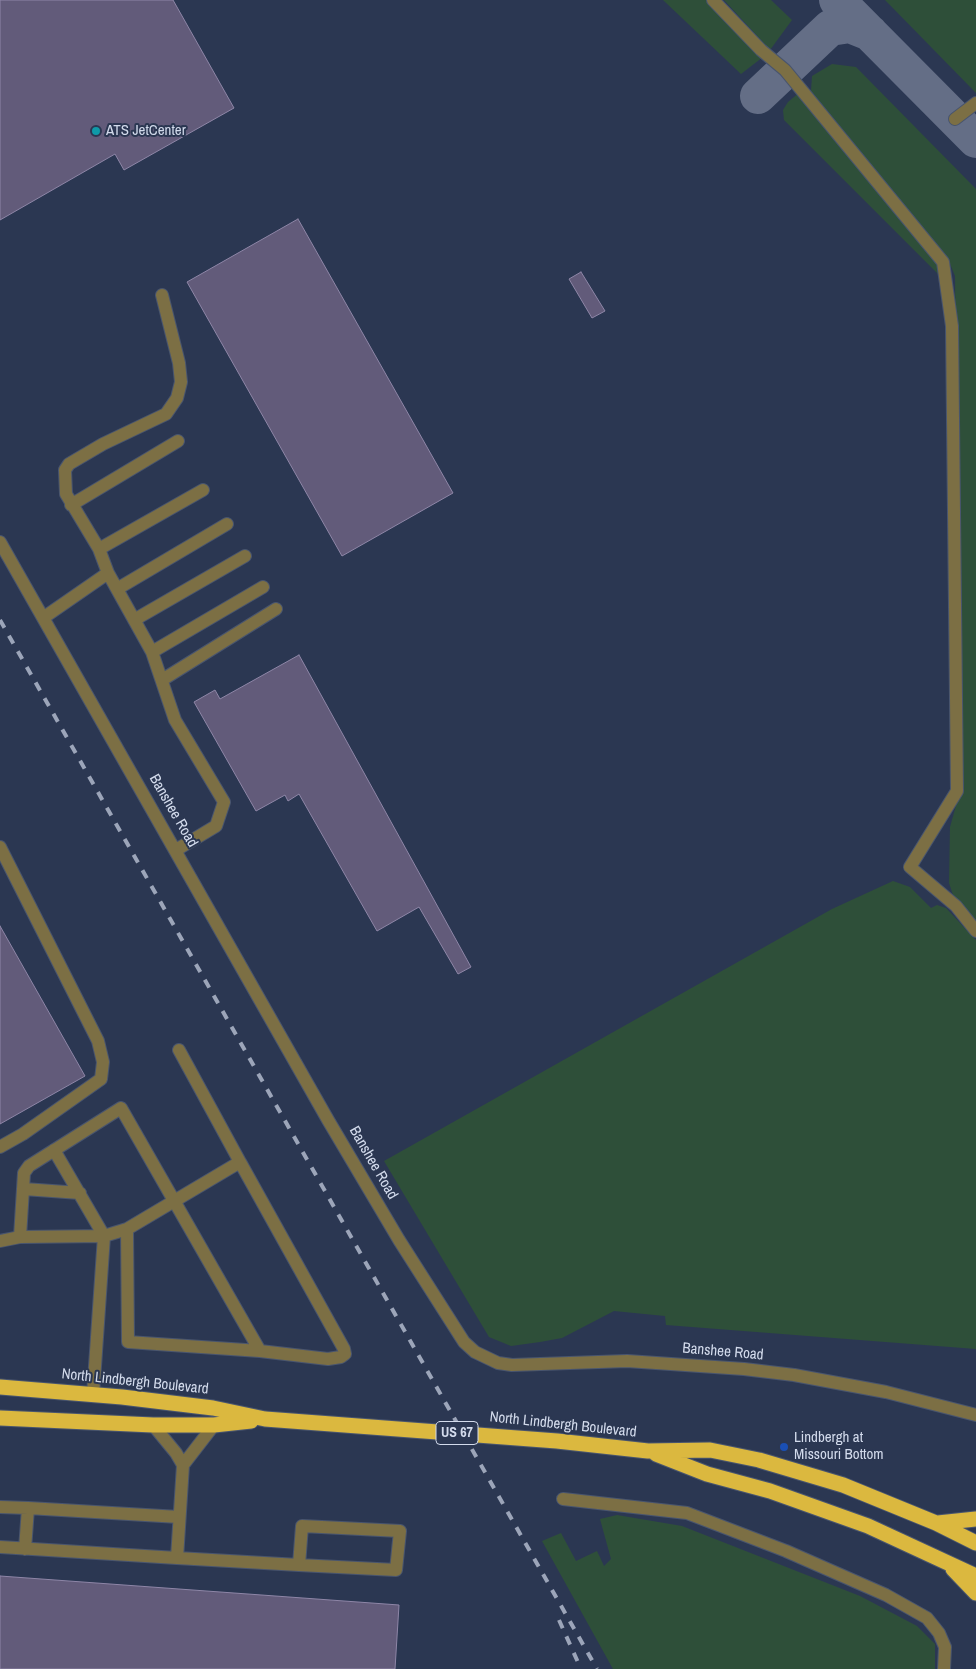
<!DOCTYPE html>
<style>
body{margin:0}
canvas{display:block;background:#2b3752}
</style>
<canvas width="976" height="1669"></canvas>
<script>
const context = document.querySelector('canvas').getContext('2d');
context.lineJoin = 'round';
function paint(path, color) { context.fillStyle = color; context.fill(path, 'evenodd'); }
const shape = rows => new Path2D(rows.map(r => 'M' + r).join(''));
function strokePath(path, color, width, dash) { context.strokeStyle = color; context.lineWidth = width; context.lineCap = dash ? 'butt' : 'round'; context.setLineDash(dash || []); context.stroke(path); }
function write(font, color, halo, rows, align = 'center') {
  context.font = font + ' "Archivo Narrow",sans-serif'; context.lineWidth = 4; context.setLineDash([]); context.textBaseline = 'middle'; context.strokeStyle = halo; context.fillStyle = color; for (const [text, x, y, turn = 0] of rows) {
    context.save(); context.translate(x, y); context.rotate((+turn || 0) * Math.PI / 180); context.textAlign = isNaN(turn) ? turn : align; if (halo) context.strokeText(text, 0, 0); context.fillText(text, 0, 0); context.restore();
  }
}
paint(shape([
 [663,0,707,0,763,57,741,74],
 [724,0,771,0,792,20,770,50],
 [885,0,976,0,976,93],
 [832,64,856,67,976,189,976,923,953,895,949,883,950,827,957,802,960,763,955,276,948,259,811,91,812,76],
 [800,92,937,264,941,277,784,120,783,110,788,102],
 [893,881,910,887,931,908,937,905,946,908,976,940,976,1349,666,1325,665,1316,614,1311,562,1338,540,1342,511,1346,489,1337,384,1161,832,909],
 [617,1515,682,1526,860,1596,917,1626,935,1644,935,1669,613,1669,542,1541,561,1533,576,1561,597,1551,604,1566,611,1559,600,1519]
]), '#2e4f39');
strokePath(shape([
 [837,0,976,140],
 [758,96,830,28,850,25,870,33]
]), '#646e86', 36);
const building = shape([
 [0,0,173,0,234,108,124,170,115,154,0,220,0,0],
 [298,219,453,493,342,556,187,282,298,219],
 [581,272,605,311,592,318,569,279,581,272],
 [299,655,471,967,458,974,419,907,377,931,299,794,288,801,285,795,256,811,194,702,215,690,220,699,299,655],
 [0,926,85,1076,0,1124,0,926],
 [0,1576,399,1605,395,1669,0,1669,0,1576]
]);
paint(building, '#625b7a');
strokePath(building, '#8e86a7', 1);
const minor = shape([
 [713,0,761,50,785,70,943,262,952,326,957,791,910,867,956,906,976,931],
 [955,119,976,103],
 [71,505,178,441],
 [0,542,328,1120,399,1240,464,1342,475,1352,498,1363,512,1365,627,1361,744,1369,794,1375,886,1392,976,1415],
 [99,549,203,490],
 [108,573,152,652,175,720,224,802,216,826,176,850],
 [117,589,227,524],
 [43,618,108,573,99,549,66,494,65,470,69,464,103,444,166,414,177,398,181,382,179,363,162,295],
 [134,620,245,556],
 [152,652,263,587],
 [162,680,276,609],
 [0,847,98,1041,103,1062,101,1079,23,1134,0,1147],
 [54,1150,104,1236,93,1395],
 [24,1189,80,1193],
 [127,1229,128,1342,260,1351,328,1359,341,1357,345,1354,344,1349,240,1162],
 [20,1237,24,1173,29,1166,121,1108,260,1351],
 [0,1241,20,1237,104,1236,127,1229,240,1162,179,1050],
 [153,1425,176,1453,183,1465],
 [214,1425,183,1465,177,1558,299,1565,396,1570,400,1531,302,1526,299,1565],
 [563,1499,687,1513,786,1551,886,1595,927,1618,939,1633,945,1647,944,1669],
 [0,1507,28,1508],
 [0,1547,177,1558],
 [25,1549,28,1508,179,1517]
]);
const highway = shape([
 [0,1387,122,1397,213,1408,265,1419,557,1441,648,1451,710,1450,759,1460,843,1485,936,1523,976,1543],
 [0,1418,153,1425,214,1425,251,1421],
 [656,1454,707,1474,770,1491,868,1526,976,1576],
 [938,1523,976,1519],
 [953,1569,976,1593]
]);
strokePath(minor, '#49556e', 14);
strokePath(highway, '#49556e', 17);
strokePath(minor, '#7c6f44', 12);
strokePath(highway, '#dbb83f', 15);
strokePath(shape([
 [0,620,597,1669],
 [559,1620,581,1669]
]), '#9ca5b9', 4, [9, 9]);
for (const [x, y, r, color] of [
 [96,131,5,"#0f9aa8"],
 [784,1447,5,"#1a4fb4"]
]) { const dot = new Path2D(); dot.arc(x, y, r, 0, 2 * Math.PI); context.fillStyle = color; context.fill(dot); strokePath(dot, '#2b3752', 2); }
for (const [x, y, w] of [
 [457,1433,42]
]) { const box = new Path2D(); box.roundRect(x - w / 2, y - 11.5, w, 23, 4); context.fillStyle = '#2b3752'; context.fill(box); strokePath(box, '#d3dbec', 1); }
write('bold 14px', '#d3dbec', null, [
 ["US 67",457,1433]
]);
write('15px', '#d3dbec', '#2b3752', [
 ["ATS JetCenter",106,131],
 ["Lindbergh at",794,1438],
 ["Missouri Bottom",794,1455]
], 'left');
write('15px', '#d3dbec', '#2b3752', [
 ["Banshee Road",173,811,60],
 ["Banshee Road",373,1163,60],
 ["Banshee Road",723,1352,5],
 ["North Lindbergh Boulevard",135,1382,6],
 ["North Lindbergh Boulevard",563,1425,6]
]);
</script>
